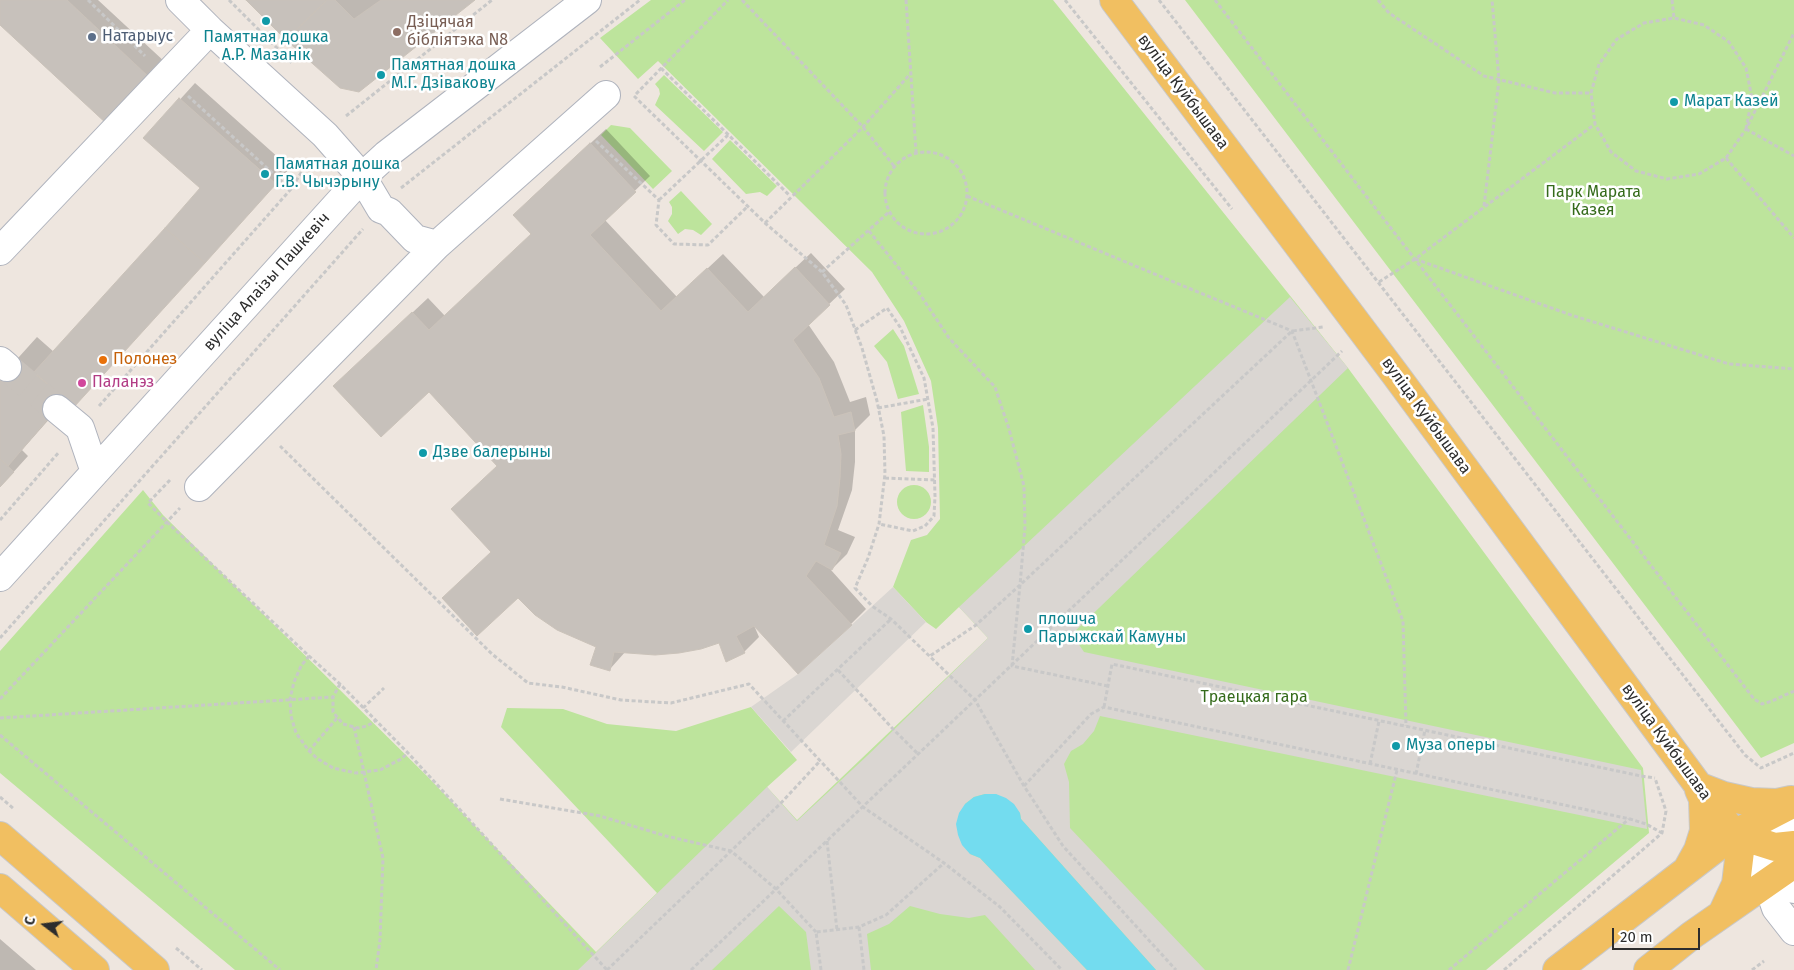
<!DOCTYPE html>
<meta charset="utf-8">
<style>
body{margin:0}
#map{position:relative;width:1794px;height:970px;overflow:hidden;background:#eee6df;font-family:"Fira Sans",sans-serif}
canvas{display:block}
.north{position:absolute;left:20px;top:900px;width:50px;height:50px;-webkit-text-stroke:4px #fff;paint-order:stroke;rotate:285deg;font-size:14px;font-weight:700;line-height:20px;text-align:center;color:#2d2d2d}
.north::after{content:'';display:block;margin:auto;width:18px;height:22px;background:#2d2d2d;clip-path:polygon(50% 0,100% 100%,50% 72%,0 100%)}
.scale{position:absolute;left:1612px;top:928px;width:88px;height:22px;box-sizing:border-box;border:2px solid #2d2d2d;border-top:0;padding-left:6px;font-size:15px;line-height:18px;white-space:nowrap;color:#2d2d2d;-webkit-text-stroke:4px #fff;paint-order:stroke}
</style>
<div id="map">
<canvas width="1794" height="970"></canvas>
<div class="north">С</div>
<div class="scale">20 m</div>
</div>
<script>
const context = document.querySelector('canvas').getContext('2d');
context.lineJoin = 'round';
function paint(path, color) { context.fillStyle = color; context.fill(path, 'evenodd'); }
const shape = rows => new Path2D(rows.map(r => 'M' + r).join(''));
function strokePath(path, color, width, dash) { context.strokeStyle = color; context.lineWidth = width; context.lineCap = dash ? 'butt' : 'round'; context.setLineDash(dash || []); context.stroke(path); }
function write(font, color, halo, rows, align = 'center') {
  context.font = font + ' "Fira Sans",sans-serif'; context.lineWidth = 5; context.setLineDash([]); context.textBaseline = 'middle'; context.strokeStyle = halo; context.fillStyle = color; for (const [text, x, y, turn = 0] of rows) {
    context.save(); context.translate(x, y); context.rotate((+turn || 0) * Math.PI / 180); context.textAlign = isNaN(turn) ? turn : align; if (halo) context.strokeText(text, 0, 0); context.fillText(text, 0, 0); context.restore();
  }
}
paint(shape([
 [651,0,1053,0,1348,368,1643,768,1649,833,1486,970,235,970,0,773,0,651,143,490,163,515,426,775,596,952,657,893,501,727,507,708,563,709,607,724,676,731,751,707,797,760,767,787,797,820,988,638,959,607,936,629,926,622,893,587,911,540,927,535,940,519,938,428,931,381,904,321,872,272,658,61,638,79,600,38],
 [1185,0,1794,0,1794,743,1761,758],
 [664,75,723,132,704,151,655,105,660,94,659,89,655,84],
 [611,125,630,128,672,171,653,189,601,135],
 [730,140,777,186,767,196,760,192,746,194,712,159],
 [681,191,712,224,701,235,693,230,685,229,678,234,668,221,672,214,672,207,669,202],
 [893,329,904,346,919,394,898,399,887,362,874,346],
 [923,405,929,447,929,472,906,471,901,412],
 '897 502a17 17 0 1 1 34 0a17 17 0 1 1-34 0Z'
]), '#bde49c');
paint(shape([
 [1290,297,1348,368,1072,634,1084,652,1641,770,1647,829,1100,716,1094,731,1083,744,1071,751,1064,764,1069,782,1070,828,1205,970,1156,970,1021,819,1020,813,996,794,985,794,974,797,965,804,970,854,980,858,1087,970,1035,970,985,915,969,918,940,914,910,906,889,924,867,934,871,970,811,970,806,932,779,906,712,970,578,970,767,787,797,821,868,755,988,638,959,607],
 [893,587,926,622,791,752,751,707,798,674]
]), '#dad6d2');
paint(shape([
 [985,794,996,794,1006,798,1014,804,1020,813,1021,819,1156,970,1087,970,980,858,970,854,962,845,958,835,956,824,959,813,965,804,974,797]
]), '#73dcef');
paint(shape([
 [0,0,98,0,166,63,108,124,0,23],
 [249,0,473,0,359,91],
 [195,83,290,168,89,390,74,406,67,399,22,450,28,456,0,487,0,378,37,337,54,352,202,188,145,138],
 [606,129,650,176,605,220,677,297,723,254,764,297,811,253,845,289,808,324,834,362,850,402,866,397,870,415,855,430,855,462,852,490,838,530,855,537,847,554,831,570,866,609,851,624,753,623,759,637,744,652,720,642,626,651,610,669,598,646,518,596,492,552,498,465,429,390,350,371,428,298,445,316,533,233,530,199],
 [0,939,36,970,0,970]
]), '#0003');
const building = shape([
 [0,0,67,0,151,79,108,125,0,25,0,0],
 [246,0,327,0,286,40,246,0],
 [327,0,335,0,354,19,381,0,475,0,359,92,340,88,286,40,327,0],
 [179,98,276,184,205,263,165,228,200,188,143,138,179,98],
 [590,143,636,192,590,235,661,311,707,268,748,312,795,267,830,305,793,340,819,378,834,417,851,412,855,431,838,435,841,454,840,478,837,506,824,545,841,553,832,570,816,561,806,576,852,625,798,674,754,626,736,636,745,653,726,662,719,643,701,649,679,653,655,655,614,652,610,671,590,665,596,647,557,630,535,615,518,598,477,636,442,598,491,552,451,509,497,466,429,392,381,437,333,386,412,312,429,330,531,234,513,215,590,143],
 [165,228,205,263,74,407,34,372,165,228],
 [15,357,65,399,8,466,0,459,0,376,15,357],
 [0,459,14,472,0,487,0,459]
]);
paint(building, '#c7c1bb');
strokePath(building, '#cac2b9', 1);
strokePath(shape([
 [7,367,57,409]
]), '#c7c1bb', 28, [28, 14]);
const minor = shape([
 [180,0,210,30,325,135,362,177,381,209,389,212,415,239,437,245],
 [0,251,210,30],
 [0,361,7,367],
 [57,409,80,428,95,472],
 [199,487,437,245,606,95],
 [0,577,362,177,386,155,587,0],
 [1734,834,1767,882,1776,908,1794,931],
 [1769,865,1775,847,1794,815],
 [1767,882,1794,889]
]);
const major = shape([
 [1114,0,1395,374,1734,834,1740,851,1736,884,1723,912],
 [1698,786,1724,796,1751,802,1777,803,1791,800],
 [1734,834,1775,847,1794,845],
 [0,836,155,970],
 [1688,868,1698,850,1704,831,1703,799,1699,790],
 [0,888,95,970],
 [1557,970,1734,834,1794,803],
 [1648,970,1692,935,1794,864]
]);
strokePath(minor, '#afb3bd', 30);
strokePath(major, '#c8c8c8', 30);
strokePath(shape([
 [88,0,145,56],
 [229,0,292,63],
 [742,0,863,127,894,166],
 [906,0,916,152],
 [1065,0,1232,209],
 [1159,0,1745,755,1761,768,1794,753],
 [1215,0,1754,699,1762,704,1772,701,1794,691],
 [1378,0,1389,13,1484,76,1555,93,1591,93],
 [1672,0,1674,18],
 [600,67,685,0],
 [661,68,790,196],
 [636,94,728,0],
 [188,96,290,189],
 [634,96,765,223,822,272,846,305,862,348,877,401,884,436,885,474,879,524,868,558,855,588,872,606,891,619,975,700,1024,786,1063,846,1176,970],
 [346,116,492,0],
 [1746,129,1752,98,1746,68,1729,42,1704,25,1674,18,1644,23,1617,39,1599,64,1591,93,1595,124,1611,152,1636,171,1667,179,1699,174,1726,158,1746,129,1794,33],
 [1746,129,1794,156],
 [596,141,659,200,656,225,674,244,708,245,748,206],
 '885 193a41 41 0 1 1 82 0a41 41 0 1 1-82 0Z',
 [1726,158,1794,238],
 [401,188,640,0],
 [967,196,1292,331,1403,621,1406,726],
 [659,200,728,135],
 [1484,206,1499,80,1492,0],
 [765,223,863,127,911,73],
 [869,231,919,293,949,338,995,387,1009,429,1024,486,1025,526,1020,585,976,625,930,656],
 [1415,259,1571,315,1729,364,1794,369],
 [822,272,889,212],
 [1379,282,1415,259,1595,124],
 [855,330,887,308,900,327,924,378,933,428,935,496,934,516,925,526,913,531,879,524],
 [99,406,291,189,309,160],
 [878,408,928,399],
 [280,446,492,654,528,683,562,687,621,700,671,703,749,684,863,807,944,863,1000,907,1062,970],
 [885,478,935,480],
 [170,480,148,503,167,522,309,656,340,684,408,753,607,970],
 [0,520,59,452],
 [0,638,363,229],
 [309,656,301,666,294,682,290,699,291,716,296,733,309,751,318,759,333,768,356,773,380,770,401,759,408,753],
 [838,670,893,729,918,754],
 [340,684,333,697,333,712,343,724,358,728,367,726,375,721],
 [1108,686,1012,666,1020,585,1292,331,1323,327],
 [0,699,180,508],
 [1104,707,1112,664,1641,776,1655,778],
 [363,708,384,688],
 [0,718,333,697],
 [783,721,891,619],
 [354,727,383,858,380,940,376,970],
 [0,735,280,970],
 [309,751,337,718],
 [1370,764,1379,721],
 [1416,774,1425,730],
 [1024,786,1091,714,1104,707,1630,819,1646,824,1662,833],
 [0,797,14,809],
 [500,799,600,816,666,836,731,851,776,889,816,932],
 [827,841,837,930],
 [859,927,864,970],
 [176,948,202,970],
 [607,970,781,803,819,762],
 [691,970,1342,351],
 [821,970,816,932,859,927,886,915,944,863],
 [1348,970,1397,770],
 [1449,970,1629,819],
 [1504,970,1662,833,1666,811,1655,778],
 [1752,970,1764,961]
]), '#c8c8c8', 3, [4, 2.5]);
strokePath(minor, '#fff', 28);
strokePath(major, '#f1bf61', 28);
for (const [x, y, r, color] of [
 [266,21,5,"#0f9aa8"],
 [397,32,5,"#8d6e63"],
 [92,37,5,"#5c6f8a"],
 [381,75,5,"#0f9aa8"],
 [1674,102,5,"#0f9aa8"],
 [265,174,5,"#0f9aa8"],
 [103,360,5,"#e8710a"],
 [82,383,5,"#d1479c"],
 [423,453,5,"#0f9aa8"],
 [1028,629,5,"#0f9aa8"],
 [1396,746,5,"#0f9aa8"]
]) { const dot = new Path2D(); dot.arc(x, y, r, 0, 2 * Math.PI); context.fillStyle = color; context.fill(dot); strokePath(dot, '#fff', 2); }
write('16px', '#785e54', '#fff', [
 ["Дзіцячая",407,23],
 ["бібліятэка N8",407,41]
], 'left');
write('16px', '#4e5e75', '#fff', [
 ["Натарыус",102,37]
], 'left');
write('16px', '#0d838f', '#fff', [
 ["Памятная дошка",266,38,"center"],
 ["А.Р. Мазанік",266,56,"center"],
 ["Памятная дошка",391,66],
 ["М.Г. Дзівакову",391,84],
 ["Марат Казей",1684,102],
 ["Памятная дошка",275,165],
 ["Г.В. Чычэрыну",275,183],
 ["Дзве балерыны",433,453],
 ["плошча",1038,620],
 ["Парыжскай Камуны",1038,638],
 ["Муза оперы",1406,746]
], 'left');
write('16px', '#2d2d2d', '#fff', [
 ["вуліца Куйбышава",1183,92,53],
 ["вуліца Алаізы Пашкевіч",267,282,-48],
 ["вуліца Куйбышава",1426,416,54],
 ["вуліца Куйбышава",1666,742,54]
]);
write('16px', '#356b1b', '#fff', [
 ["Парк Марата",1593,193],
 ["Казея",1593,211],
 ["Траецкая гара",1254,698]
]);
write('16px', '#c56008', '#fff', [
 ["Полонез",113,360]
], 'left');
write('16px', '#b23c85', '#fff', [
 ["Паланэз",92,383]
], 'left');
</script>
